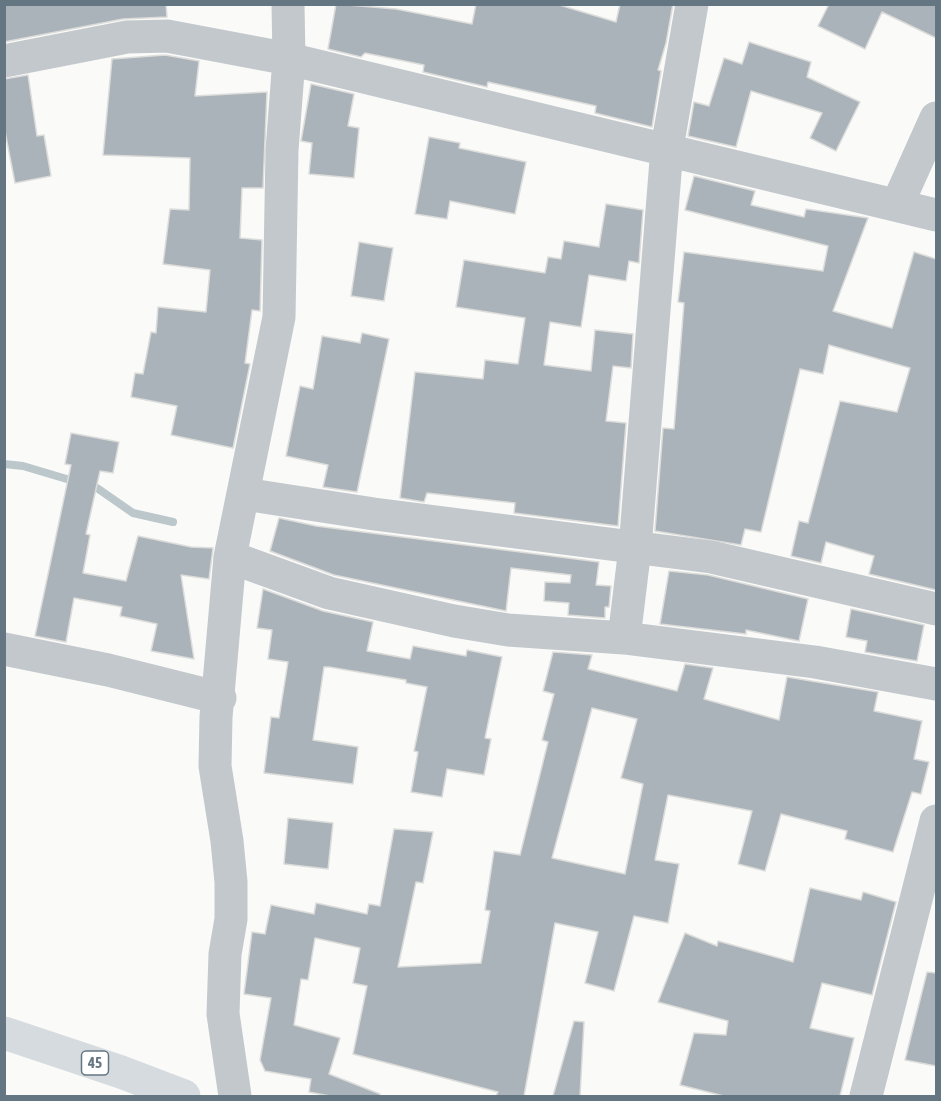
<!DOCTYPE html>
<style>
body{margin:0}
#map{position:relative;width:941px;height:1101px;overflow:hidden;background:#fafaf8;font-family:"Asap Condensed",sans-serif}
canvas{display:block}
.frame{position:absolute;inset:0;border:6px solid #657683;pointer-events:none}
</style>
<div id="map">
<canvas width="941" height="1101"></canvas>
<div class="frame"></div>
</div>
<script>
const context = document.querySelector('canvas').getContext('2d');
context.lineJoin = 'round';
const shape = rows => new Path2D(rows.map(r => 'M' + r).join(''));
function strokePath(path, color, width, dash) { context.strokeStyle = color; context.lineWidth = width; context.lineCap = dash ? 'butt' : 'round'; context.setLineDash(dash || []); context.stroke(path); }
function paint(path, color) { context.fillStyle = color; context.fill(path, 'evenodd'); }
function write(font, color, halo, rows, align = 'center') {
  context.font = font + ' "Asap Condensed",sans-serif'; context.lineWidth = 6; context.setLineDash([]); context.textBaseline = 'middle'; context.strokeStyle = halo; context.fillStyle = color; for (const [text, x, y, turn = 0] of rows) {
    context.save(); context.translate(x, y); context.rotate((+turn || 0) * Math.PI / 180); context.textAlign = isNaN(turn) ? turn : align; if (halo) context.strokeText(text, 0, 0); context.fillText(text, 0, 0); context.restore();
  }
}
strokePath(shape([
 [4,464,23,466,97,488,133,513,173,522]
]), '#bbc7cb', 8);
const building = shape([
 [4,4,166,4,167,17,123,19,4,42,4,4],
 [336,4,396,9,472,24,476,4,556,4,616,22,620,4,673,4,666,43,658,70,661,71,652,127,595,113,596,106,488,82,487,87,423,72,424,65,365,53,361,57,328,49,336,4],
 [829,4,936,4,936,38,882,12,865,49,818,26,829,4],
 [749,42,811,62,807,77,860,102,836,151,810,138,822,113,751,91,736,147,688,136,694,102,709,106,724,58,742,64,749,42],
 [165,55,199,61,195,96,267,92,263,188,242,188,240,238,262,240,260,311,252,310,245,363,250,364,233,448,171,435,177,406,131,397,135,373,143,374,151,332,156,333,158,307,206,312,210,270,163,264,170,209,189,210,190,158,103,155,112,59,165,55],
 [28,75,37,136,44,135,51,176,15,183,4,126,4,79,28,75],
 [311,84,354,94,348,126,359,128,354,178,309,174,312,143,301,141,311,84],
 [429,137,460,143,459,148,526,162,515,214,450,201,447,219,415,214,429,137],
 [694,176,755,191,751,205,804,217,806,209,868,218,833,311,892,328,914,252,936,259,936,590,869,574,874,556,826,542,821,563,791,556,799,521,808,523,840,401,897,412,910,368,829,345,823,374,800,369,761,532,745,529,741,545,655,531,663,428,674,429,684,303,678,302,684,252,823,271,828,246,685,210,694,176],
 [606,204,643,210,639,263,629,261,626,281,589,275,581,327,550,322,544,365,591,371,595,330,633,334,631,368,613,366,606,421,626,423,618,526,514,513,515,503,427,493,424,502,400,498,415,372,483,379,485,360,518,364,525,318,456,307,464,260,545,273,548,257,561,259,564,241,599,247,606,204],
 [359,242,393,248,384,301,351,296,359,242],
 [362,333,389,339,357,492,323,487,328,465,286,456,300,386,313,389,322,336,360,343,362,333],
 [71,433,119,442,113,473,100,471,86,534,90,535,83,573,126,581,138,536,191,547,213,548,209,579,181,575,194,659,151,651,157,624,120,616,122,607,74,598,66,642,35,636,71,465,65,464,71,433],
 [279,518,316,526,599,562,596,585,611,586,609,607,605,607,605,618,568,615,569,603,544,601,545,582,570,583,571,575,511,568,506,611,334,575,270,551,279,518],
 [669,571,708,575,808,599,799,641,746,630,746,634,660,624,669,571],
 [263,589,323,611,373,622,367,651,410,659,413,646,466,656,467,650,502,657,485,738,491,739,484,775,447,769,442,797,411,792,418,752,414,751,427,687,406,683,406,680,329,667,324,667,313,740,358,747,353,784,264,773,271,717,279,718,288,662,268,659,272,630,257,628,263,589],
 [851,609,924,625,917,661,865,652,867,641,846,637,851,609],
 [553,652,592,655,588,669,677,691,685,664,713,668,704,699,779,720,787,677,878,692,874,711,922,721,914,759,929,762,921,794,912,792,893,852,845,839,847,831,781,814,765,871,738,864,752,811,668,795,655,860,679,864,668,923,634,916,614,991,585,983,598,932,555,923,524,1096,496,1096,498,1092,353,1054,367,986,353,983,360,948,315,938,308,980,301,979,294,1025,340,1038,329,1074,380,1094,379,1096,330,1096,309,1092,311,1079,265,1071,260,1060,271,998,244,994,252,932,265,934,271,905,314,914,316,903,367,914,369,904,380,906,394,829,433,832,423,883,416,882,398,967,481,963,490,911,485,910,494,851,520,855,548,742,542,740,554,694,543,691,553,652],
 [592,708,637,719,621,778,643,784,625,874,552,858,592,708],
 [288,818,333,823,328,869,284,864,288,818],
 [810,888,861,900,863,892,896,902,872,995,822,983,810,1028,854,1038,840,1096,724,1096,680,1085,694,1033,726,1035,728,1021,658,1002,685,933,717,946,718,941,793,962,810,888],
 [927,972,936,973,936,1066,905,1060,927,972],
 [574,1021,584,1022,580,1096,553,1096,574,1021]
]);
paint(building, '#aab3b9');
strokePath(building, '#dcdcda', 1.5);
strokePath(shape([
 [4,61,127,37,167,36,289,59,288,4],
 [897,205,936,118],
 [244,494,374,514,711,557,936,609],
 [230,557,329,593,454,621,508,630,624,638,815,662,936,684],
 [624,638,635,548,667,148,692,4],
 [4,649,108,670,220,698],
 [235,1096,223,1014,225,954,231,919,231,882,227,841,215,766,216,717,230,557,279,317,282,150,289,59,936,215],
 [866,1096,936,821]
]), '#c3c8cc', 33);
strokePath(shape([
 [4,1033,121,1072,184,1096]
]), '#d6dbdf', 33);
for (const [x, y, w] of [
 [95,1063,27]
]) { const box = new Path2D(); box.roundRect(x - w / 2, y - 12, w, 24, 4.5); context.fillStyle = '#fff'; context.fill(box); strokePath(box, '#657683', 1.5); }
write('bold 15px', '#657683', null, [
 ["45",95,1063]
]);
</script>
